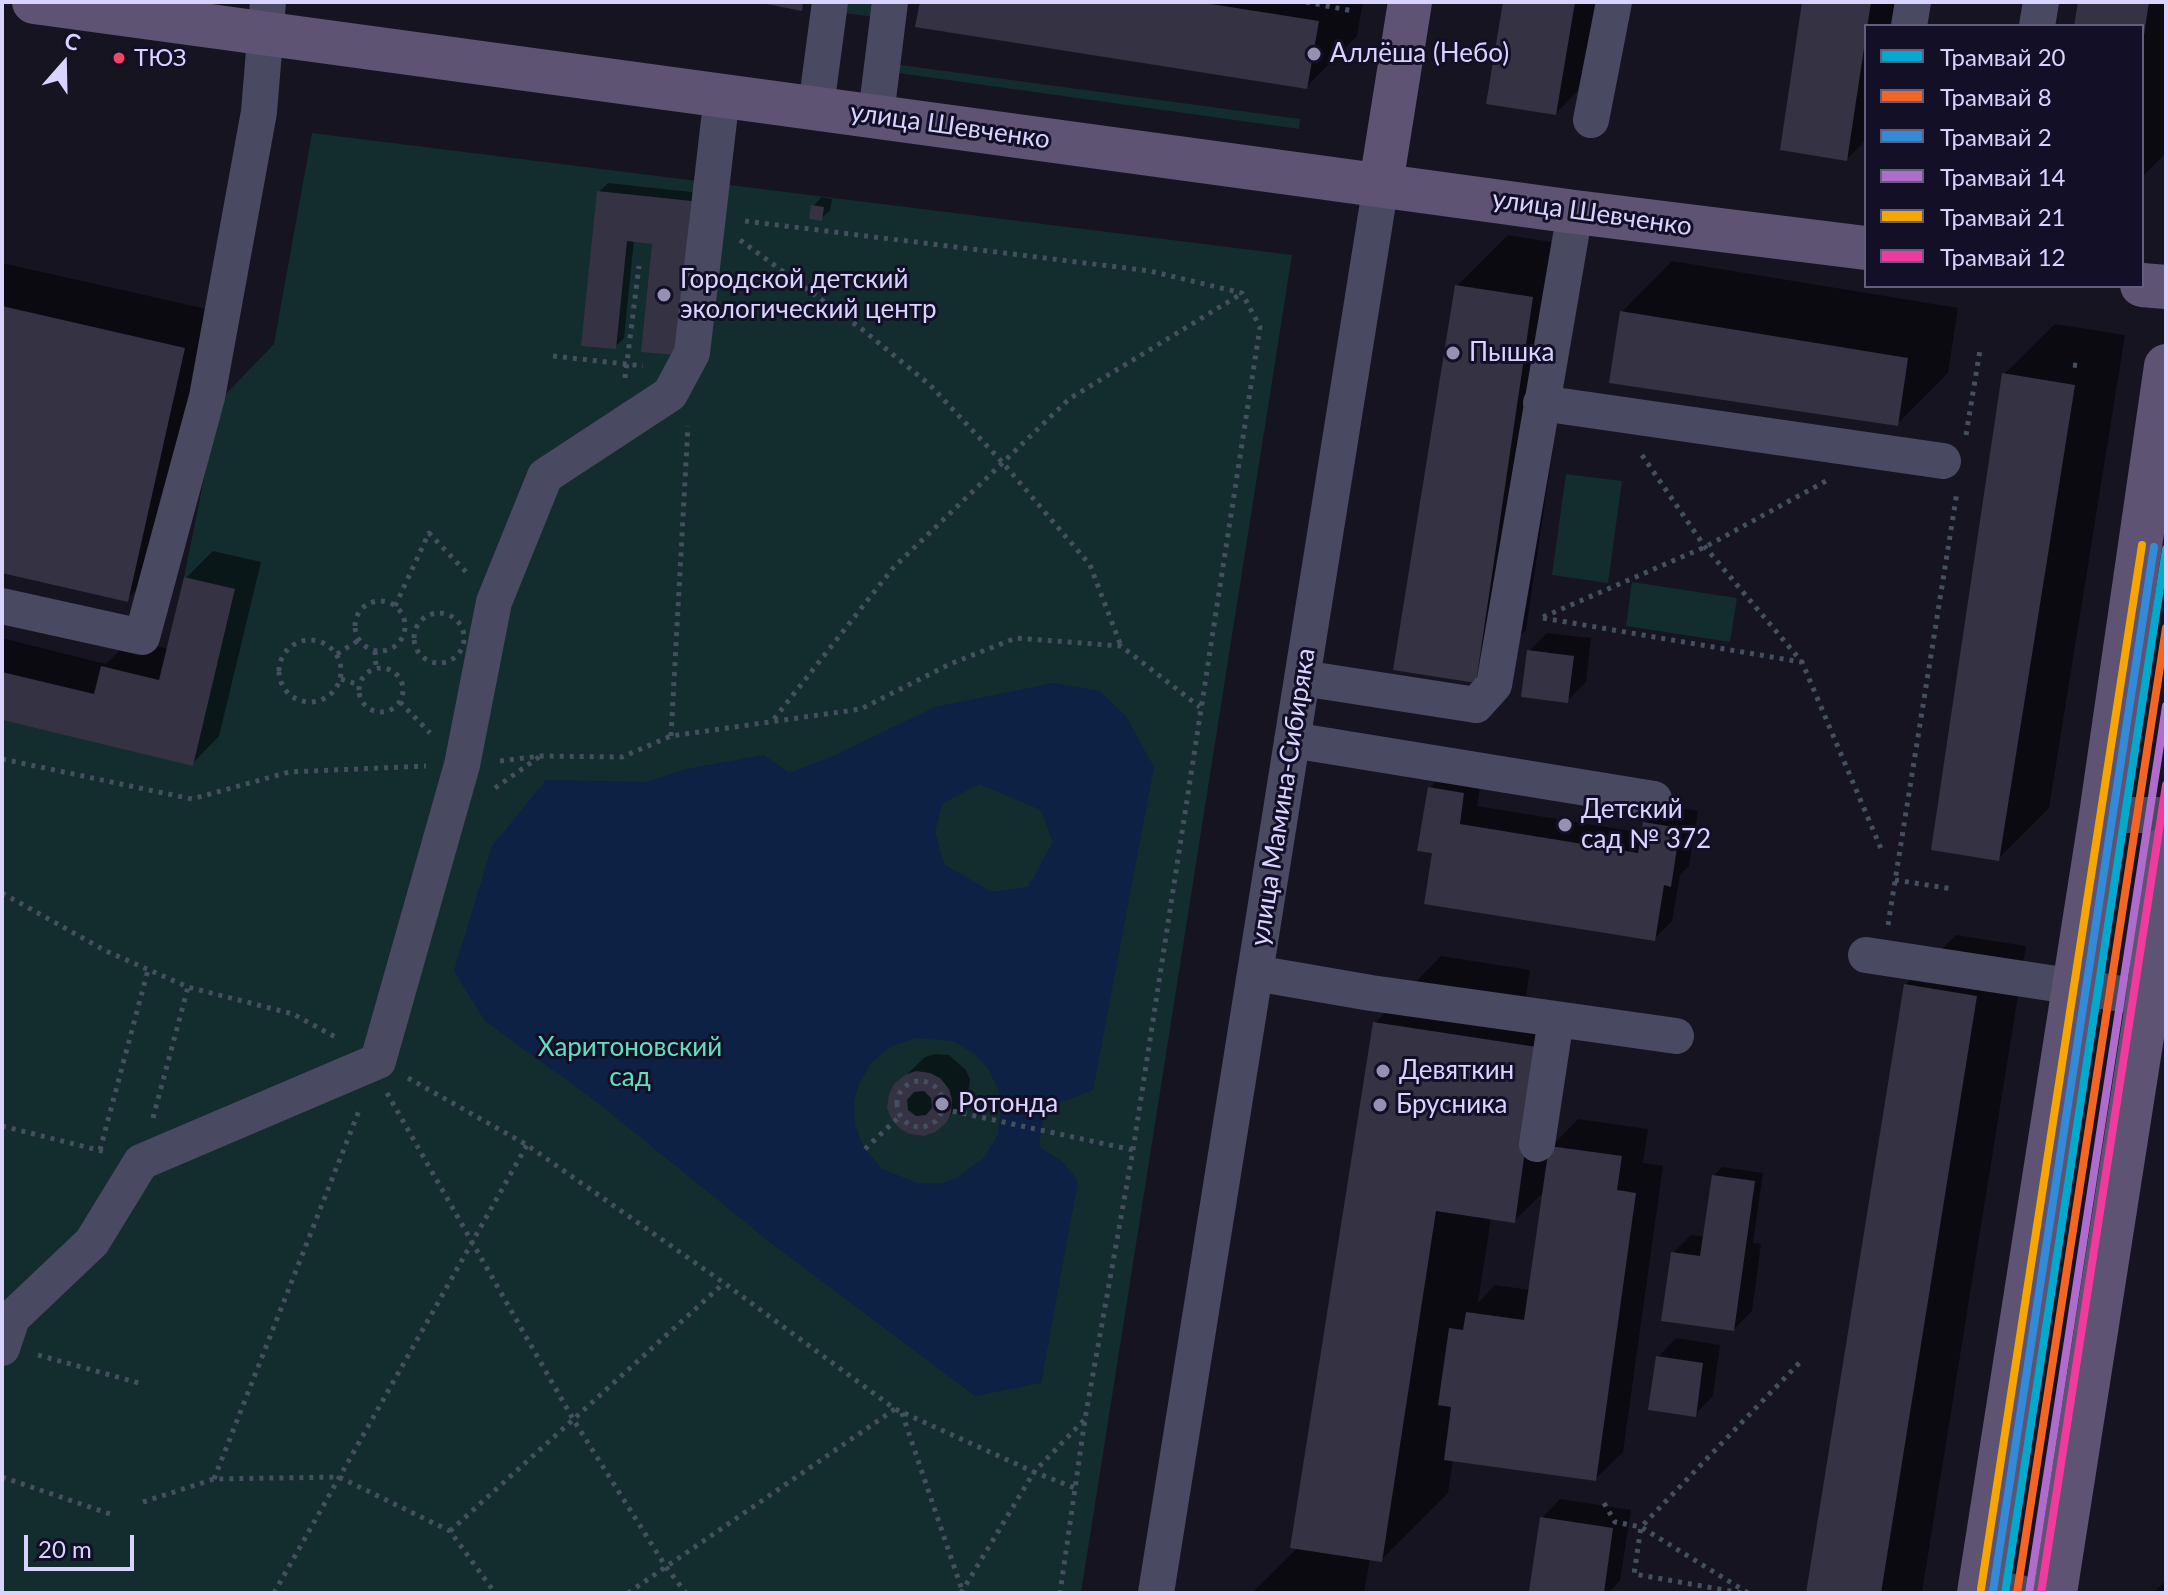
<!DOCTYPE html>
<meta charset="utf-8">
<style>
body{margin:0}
#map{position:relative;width:2168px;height:1595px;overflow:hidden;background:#161421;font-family:Lato,sans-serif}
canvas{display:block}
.frame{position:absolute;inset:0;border:4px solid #d9d4ff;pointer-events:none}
.legend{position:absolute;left:1864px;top:24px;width:280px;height:264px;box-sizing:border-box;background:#130f26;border:2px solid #625e7d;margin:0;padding:10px 14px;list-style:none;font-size:24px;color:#d9d4ff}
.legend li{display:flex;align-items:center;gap:16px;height:40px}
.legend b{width:40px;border:2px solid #625e7d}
.north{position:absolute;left:24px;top:24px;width:80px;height:80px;-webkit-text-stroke:6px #130f26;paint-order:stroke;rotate:20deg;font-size:22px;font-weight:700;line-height:32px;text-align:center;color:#d9d4ff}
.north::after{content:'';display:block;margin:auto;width:28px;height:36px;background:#d9d4ff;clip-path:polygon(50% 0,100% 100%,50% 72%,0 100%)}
.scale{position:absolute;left:24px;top:1535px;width:110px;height:36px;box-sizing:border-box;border:4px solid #d9d4ff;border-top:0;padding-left:10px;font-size:24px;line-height:28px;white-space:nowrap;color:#d9d4ff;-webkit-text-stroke:6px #130f26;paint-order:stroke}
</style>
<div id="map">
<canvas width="2168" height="1595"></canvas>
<div class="frame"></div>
<ul class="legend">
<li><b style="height:10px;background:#00a9ce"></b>Трамвай 20</li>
<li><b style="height:10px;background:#f26522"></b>Трамвай 8</li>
<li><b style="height:10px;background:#338bd7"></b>Трамвай 2</li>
<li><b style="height:10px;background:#b06ccc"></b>Трамвай 14</li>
<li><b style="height:10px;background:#f7a600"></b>Трамвай 21</li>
<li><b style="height:10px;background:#f13a9d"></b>Трамвай 12</li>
</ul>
<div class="north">С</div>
<div class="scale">20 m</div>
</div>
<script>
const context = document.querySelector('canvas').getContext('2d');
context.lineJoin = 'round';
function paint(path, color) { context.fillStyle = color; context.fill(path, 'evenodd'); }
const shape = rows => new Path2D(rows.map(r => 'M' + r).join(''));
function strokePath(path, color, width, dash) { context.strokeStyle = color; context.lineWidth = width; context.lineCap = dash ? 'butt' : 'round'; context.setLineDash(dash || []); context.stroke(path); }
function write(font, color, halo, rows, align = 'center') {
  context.font = font + ' Lato,sans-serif'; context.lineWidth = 6; context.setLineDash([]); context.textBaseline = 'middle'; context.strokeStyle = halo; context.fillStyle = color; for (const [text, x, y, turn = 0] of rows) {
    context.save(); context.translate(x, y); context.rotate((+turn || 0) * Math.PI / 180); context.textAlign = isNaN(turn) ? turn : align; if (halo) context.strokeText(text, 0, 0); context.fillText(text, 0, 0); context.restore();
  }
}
paint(shape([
 [845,2,877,2,875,17,843,13],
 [893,64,1300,119,1299,129,891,72],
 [312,133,1292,255,1081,1593,2,1593,2,720,193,765,235,590,184,577,220,400,274,344],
 [1566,474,1622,481,1608,583,1552,575],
 [1632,582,1737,598,1730,642,1626,626]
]), '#132c2d');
paint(shape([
 [1054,683,1100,691,1125,715,1154,767,1093,1090,1045,1108,1039,1147,1063,1162,1078,1181,1041,1383,975,1396,772,1244,598,1103,485,1021,454,971,492,846,546,780,647,782,686,769,764,755,789,773,831,757,935,707],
 [979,784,1041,810,1053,842,1028,887,992,892,945,865,935,832,942,804],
 [916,1038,953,1041,975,1054,988,1069,999,1091,1001,1109,998,1134,985,1157,957,1178,943,1183,917,1183,882,1169,865,1149,855,1126,854,1101,859,1084,872,1062,892,1046]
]), '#0d2144');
paint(shape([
 [922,2,1363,2,1357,36,1306,87],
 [1505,2,1616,2,1606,62,1556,113],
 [1804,2,1913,2,1909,26,1866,26,1866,140,1847,159],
 [2080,2,2166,2,2166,153,2142,177,2142,26,2077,26],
 [608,183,700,193,654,243,634,240,624,338,615,347,599,192],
 [822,197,832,199,830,210,821,219,813,206],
 [1508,235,1583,247,1526,630,1475,681,1457,286],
 [1672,261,1958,308,1948,373,1897,424,1622,312],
 [2,263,220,312,163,563,127,599,2,571],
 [2055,324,2125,335,2049,808,1998,859,2004,374],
 [213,551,261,562,219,736,192,764,2,718,2,638,106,664,130,640,169,649,186,578],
 [1547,633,1591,638,1586,682,1567,701,1529,651],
 [1448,769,1482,775,1477,806,1644,833,1645,823,1664,805,1698,811,1689,866,1680,875,1672,921,1654,939,1434,851,1430,788],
 [1956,935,2026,946,1922,1592,1808,1593,1905,985],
 [1441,956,1530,970,1523,1014,1569,1021,1548,1150,1578,1119,1648,1129,1643,1163,1663,1166,1623,1452,1595,1479,1453,1459,1448,1493,1381,1560,1370,1558,1364,1593,1252,1593,1298,1547,1375,1023],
 [1545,1191,1531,1290,1495,1285,1478,1303,1491,1218,1514,1221],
 [935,1054,949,1055,966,1070,970,1080,968,1093,963,1103,944,1122,910,1132,896,1085,925,1057],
 [1722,1167,1763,1173,1753,1243,1761,1244,1752,1311,1734,1329,1673,1253,1691,1235,1705,1237,1713,1176],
 [1676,1338,1720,1345,1713,1396,1695,1414,1658,1357],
 [1560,1499,1631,1510,1620,1581,1608,1593,1557,1593,1531,1589,1542,1518],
 [2165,1581,2166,1593,2153,1593]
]), '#0007');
paint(shape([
 [756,2,803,2,802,11],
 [920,2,1198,2,1319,21,1307,89,915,27],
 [1503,2,1575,2,1556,115,1486,104],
 [1802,2,1871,2,1847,161,1780,150],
 [2078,2,2149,2,2144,35,2142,26,2074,26],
 [597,191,692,201,676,355,641,352,652,244,627,241,616,349,581,346],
 [811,205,824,207,822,221,809,219],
 [1455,285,1533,297,1476,683,1393,670],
 [2,306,185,348,128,602,2,573],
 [1620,311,1908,358,1898,426,1609,383],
 [2002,373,2075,385,1999,861,1931,850],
 [184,577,235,589,193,766,2,720,2,672,94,694,101,666,159,680],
 [1527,650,1574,656,1568,703,1521,697],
 [1428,787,1464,793,1460,824,1638,853,1643,822,1680,828,1671,887,1664,885,1655,941,1424,904,1432,853,1417,851],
 [1904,984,1977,996,1881,1593,1806,1593],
 [1373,1022,1543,1048,1526,1143,1515,1223,1436,1211,1382,1562,1290,1548],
 [916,1071,930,1073,940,1078,949,1089,952,1100,951,1113,946,1123,935,1132,924,1136,910,1134,900,1129,891,1118,887,1108,889,1094,894,1084,905,1075],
 [924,1091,931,1098,932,1108,926,1115,916,1116,908,1110,907,1100,914,1092],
 [1549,1146,1622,1156,1617,1190,1636,1193,1596,1481,1444,1460,1451,1407,1438,1405,1449,1328,1463,1330,1466,1312,1524,1320],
 [1712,1175,1755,1181,1734,1331,1661,1321,1671,1252,1700,1256],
 [1656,1356,1703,1363,1696,1417,1648,1410],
 [1540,1517,1613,1528,1604,1593,1529,1591]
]), '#343243');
strokePath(shape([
 [1306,2,1353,11],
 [745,221,1150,271,1242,293,1260,327,1133,1150,1085,1419,1060,1593],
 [740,240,863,330,930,385,1003,463,1090,565,1121,646],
 [553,356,643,366],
 [2073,365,2081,366],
 [625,378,639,266],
 [1966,435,1980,350],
 [1642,455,1705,547,1802,662,1882,851],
 '355 626a25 25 0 1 1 50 0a25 25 0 1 1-50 0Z',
 [395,606,429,533,466,572],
 '414 638a25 25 0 1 1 50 0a25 25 0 1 1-50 0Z',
 [1543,617,1705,547,1826,481],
 [1543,618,1801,662],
 '279 671a31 31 0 1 1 62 0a31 31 0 1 1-62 0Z',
 [375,651,376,668],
 [337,654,359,640],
 '359 690a22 22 0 1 1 44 0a22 22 0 1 1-44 0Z',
 [341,679,359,685],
 [400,702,430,733],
 [774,719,893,568,1069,399,1241,294],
 [671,736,688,426],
 [2,759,192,799,289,772,426,766],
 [500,761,541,756,622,757,671,736,861,709,950,664,1016,638,1121,646,1200,707],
 [495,788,539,757],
 [1895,880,1953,889],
 [2,893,106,951,188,987,293,1014,337,1038],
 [1888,925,1957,492],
 [408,1078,527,1145,724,1283,895,1409,1034,1472,1084,1420],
 '897 1104a23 23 0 1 1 46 0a23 23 0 1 1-46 0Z',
 [387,1093,573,1419,666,1567,686,1593],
 [943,1109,1133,1150],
 [153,1118,188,987],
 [2,1126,106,1152],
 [865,1149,900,1116],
 [100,1150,148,970],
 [38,1355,139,1383],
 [902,1413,963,1593],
 [2,1477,113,1515],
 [214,1479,360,1108],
 [143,1502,214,1479,339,1477,450,1531,495,1593],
 [1604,1503,1615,1522,1641,1527,1748,1593],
 [450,1531,724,1283],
 [274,1593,527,1145],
 [628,1593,895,1409],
 [961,1593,1034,1472,1075,1488],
 [1741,1593,1634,1574,1641,1527,1803,1359]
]), '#44505f', 5, [4, 6]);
strokePath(shape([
 [1909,26,1913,2],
 [2037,26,2041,2],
 [816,107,830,2],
 [876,115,890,2],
 [1591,120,1614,2],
 [1541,403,1943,461],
 [2,606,142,637,207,397,259,112,268,2],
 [1302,678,1476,705,1494,685,1575,212],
 [1292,740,1654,799],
 [2101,815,2166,815],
 [1866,955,2148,998],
 [1255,973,1371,993,1556,1019,1537,1144],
 [1556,1019,1676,1036],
 [2,1348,12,1318,92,1242,141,1162,378,1061,462,765,494,602,545,476,670,394,692,353,722,95],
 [1980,1586,2020,1593],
 [1156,1593,1381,184]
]), '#4a4962', 36);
strokePath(shape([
 [34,2,1575,212,1866,248],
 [1381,184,1410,2],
 [2142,285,2166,287],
 [1979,1593,2101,815,2166,366],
 [2055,1593,2148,998,2166,848]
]), '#5e5373', 44);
strokePath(shape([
 [2005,1593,2166,549]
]), '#00a9ce', 8);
strokePath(shape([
 [2017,1593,2166,628]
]), '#f26522', 8);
strokePath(shape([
 [1993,1591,2154,547]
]), '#338bd7', 8);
strokePath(shape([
 [2029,1593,2166,706]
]), '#b06ccc', 8);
strokePath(shape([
 [1981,1589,2142,545]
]), '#f7a600', 8);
strokePath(shape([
 [2041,1593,2166,785]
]), '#f13a9d', 8);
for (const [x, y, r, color] of [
 [1314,54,8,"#9591b1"],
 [119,58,7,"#f34667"],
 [664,295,8,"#9591b1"],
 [1453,353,8,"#9591b1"],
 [1565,825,8,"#9591b1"],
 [1383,1071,8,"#9591b1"],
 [942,1104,8,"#9591b1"],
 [1380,1105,8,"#9591b1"]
]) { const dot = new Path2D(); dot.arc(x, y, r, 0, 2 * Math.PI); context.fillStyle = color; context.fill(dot); strokePath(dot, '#130f26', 3); }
write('24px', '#d9d4ff', '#130f26', [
 ["ТЮЗ",134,58]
], 'left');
write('26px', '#d9d4ff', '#130f26', [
 ["Аллёша (Небо)",1330,54],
 ["Городской детский",680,280],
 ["экологический центр",680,310],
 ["Пышка",1469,353],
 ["Детский",1581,810],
 ["сад № 372",1581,840],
 ["Девяткин",1399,1071],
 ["Ротонда",958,1104],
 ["Брусника",1396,1105]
], 'left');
write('26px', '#d9d4ff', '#130f26', [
 ["улица Шевченко",950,126,8],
 ["улица Шевченко",1592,213,8],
 ["улица Мамина-Сибиряка",1283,797,-81]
]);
write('26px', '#5fe0c0', '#130f26', [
 ["Харитоновский",630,1048],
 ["сад",630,1078]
]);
</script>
